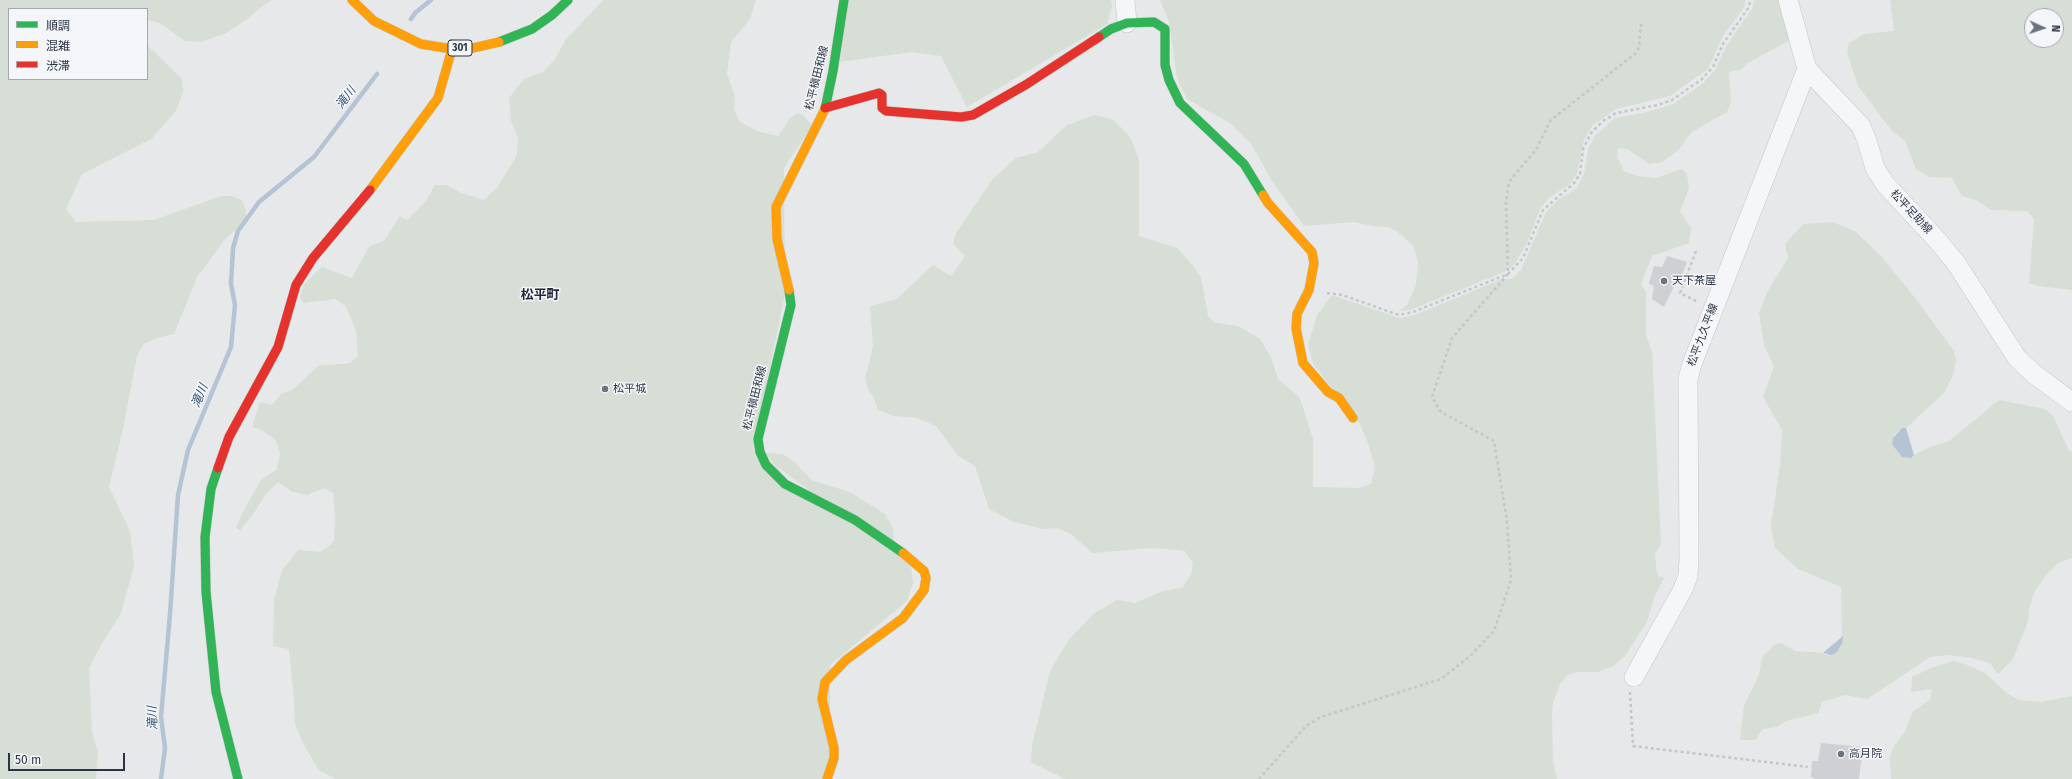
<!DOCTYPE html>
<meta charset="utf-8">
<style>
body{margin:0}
#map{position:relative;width:2072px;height:779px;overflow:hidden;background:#e6e8ea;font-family:"Fira Sans","Noto Sans JP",sans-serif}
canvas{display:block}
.legend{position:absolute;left:8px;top:8px;width:140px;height:72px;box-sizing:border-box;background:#f4f6f9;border:1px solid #a4a8b1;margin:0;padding:5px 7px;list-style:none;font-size:12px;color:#2b3445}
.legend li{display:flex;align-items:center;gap:8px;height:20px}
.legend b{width:20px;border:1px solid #a4a8b1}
.north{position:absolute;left:2024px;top:8px;width:40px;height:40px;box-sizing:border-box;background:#f4f6f9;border:1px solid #a4a8b1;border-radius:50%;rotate:93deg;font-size:11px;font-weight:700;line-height:16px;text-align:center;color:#2b3445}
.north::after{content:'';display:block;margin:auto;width:14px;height:18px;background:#6c737f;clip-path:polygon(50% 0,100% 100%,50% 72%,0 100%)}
.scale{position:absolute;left:8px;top:753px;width:117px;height:18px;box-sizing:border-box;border:2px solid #2b3445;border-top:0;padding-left:5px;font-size:12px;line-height:14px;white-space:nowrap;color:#2b3445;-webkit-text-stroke:3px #f4f6f9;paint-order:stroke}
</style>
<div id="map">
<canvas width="2072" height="779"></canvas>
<ul class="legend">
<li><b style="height:5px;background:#30b455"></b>順調</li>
<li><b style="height:5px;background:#ff9f0a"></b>混雑</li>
<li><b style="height:5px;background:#e5322d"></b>渋滞</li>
</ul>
<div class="north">N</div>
<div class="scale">50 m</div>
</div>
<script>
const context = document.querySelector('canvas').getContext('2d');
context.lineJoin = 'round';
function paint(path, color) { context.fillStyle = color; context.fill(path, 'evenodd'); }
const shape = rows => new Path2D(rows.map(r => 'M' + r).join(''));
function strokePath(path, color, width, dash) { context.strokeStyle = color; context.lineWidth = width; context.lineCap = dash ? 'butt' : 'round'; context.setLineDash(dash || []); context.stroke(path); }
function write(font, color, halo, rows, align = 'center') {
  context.font = font + ' "Fira Sans","Noto Sans JP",sans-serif'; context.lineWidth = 3; context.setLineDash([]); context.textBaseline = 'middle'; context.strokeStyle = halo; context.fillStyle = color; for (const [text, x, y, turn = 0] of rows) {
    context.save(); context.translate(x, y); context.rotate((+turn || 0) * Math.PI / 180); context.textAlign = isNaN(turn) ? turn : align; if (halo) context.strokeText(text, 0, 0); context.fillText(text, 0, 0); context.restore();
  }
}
paint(shape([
 [0,0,271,0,239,25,224,34,201,42,185,41,160,23,147,20,147,9,9,9,9,79,147,79,147,45,182,79,183,92,176,111,151,139,82,174,66,209,76,222,154,220,221,196,231,196,242,200,246,211,246,218,243,224,226,238,197,277,174,334,157,338,144,344,137,356,123,429,109,487,130,531,134,566,121,613,101,645,89,668,92,732,98,752,96,779,0,779],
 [603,0,756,0,750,19,731,42,727,74,735,96,734,109,740,122,757,131,778,136,790,118,798,113,804,116,812,126,784,168,785,294,753,449,911,565,913,583,907,601,830,665,830,753,824,779,336,779,319,770,305,747,295,725,294,700,289,649,273,646,274,600,282,570,298,550,321,552,334,542,335,515,333,493,324,488,308,495,292,492,278,482,266,494,254,513,240,530,236,528,242,514,260,481,277,469,280,453,276,441,262,430,252,427,260,402,272,405,281,394,292,390,318,366,350,363,358,356,356,330,346,307,336,299,303,303,300,296,305,283,322,267,352,278,369,247,385,240,400,216,407,220,425,202,435,185,446,185,461,193,484,200,497,188,517,155,518,138,511,121,509,98,524,79,543,72,555,59,565,41],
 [848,0,1111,0,1112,6,1107,24,967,107,941,56,911,52,840,62],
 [1160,0,1745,0,1745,6,1723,36,1708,69,1670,96,1616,109,1593,125,1584,140,1577,174,1571,183,1549,198,1540,209,1527,243,1514,265,1502,273,1410,310,1399,311,1407,305,1416,285,1418,262,1414,247,1398,232,1388,227,1373,226,1354,222,1304,226,1272,181,1252,145,1230,123,1187,99,1177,79,1169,22],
 [1754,0,1781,0,1790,40,1746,64,1742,69,1729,72,1731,101,1727,112,1692,132,1679,149,1663,162,1649,164,1627,149,1618,148,1617,157,1624,171,1637,176,1656,178,1682,169,1687,174,1689,188,1680,212,1691,227,1689,243,1652,256,1641,284,1646,292,1646,335,1652,352,1661,544,1655,554,1657,573,1659,576,1664,578,1654,598,1647,622,1625,656,1613,666,1598,672,1578,672,1567,675,1560,684,1553,703,1552,714,1553,762,1557,779,1065,779,1031,762,1032,746,1050,671,1068,641,1093,614,1117,600,1135,603,1163,591,1182,588,1191,575,1193,563,1185,551,1153,548,1092,553,1070,533,1056,528,1043,529,1014,522,989,509,975,466,958,456,936,426,917,418,894,416,878,410,873,396,868,390,865,379,873,346,870,306,897,299,933,265,951,276,965,256,953,244,956,233,992,180,1016,158,1038,152,1067,125,1095,115,1114,120,1131,138,1139,160,1139,236,1177,248,1193,266,1201,277,1208,316,1216,323,1238,326,1260,339,1271,357,1278,379,1300,398,1313,439,1313,487,1359,488,1371,484,1375,467,1368,443,1360,424,1313,364,1308,345,1317,315,1332,295,1399,318,1415,315,1502,279,1512,279,1521,270,1546,212,1559,199,1576,189,1579,184,1584,174,1588,149,1595,136,1615,118,1643,113,1673,104,1702,84,1715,70,1727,45,1753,7],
 [1890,0,2072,0,2072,290,2039,286,2029,283,2034,219,2027,211,1991,210,1976,200,1962,196,1952,178,1929,177,1916,169,1905,141,1892,131,1858,86,1847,52,1849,43,1864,34,1894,31],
 [2032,16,2056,16,2056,40,2032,40],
 [1833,222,1856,232,1882,257,1919,303,1954,351,1956,361,1953,375,1944,393,1906,428,1902,428,1896,433,1893,438,1892,444,1911,458,1914,455,1930,447,1949,441,1999,400,2045,409,2053,416,2069,451,2072,452,2072,558,2058,563,2042,580,2034,593,2029,609,2028,622,2013,659,1998,674,1990,663,1971,658,1948,655,1930,657,1867,699,1845,695,1822,702,1818,713,1786,721,1777,727,1763,729,1755,740,1740,740,1744,705,1759,675,1762,657,1774,645,1781,643,1795,651,1823,653,1826,655,1840,649,1842,644,1841,587,1798,569,1775,548,1771,526,1780,465,1782,430,1763,397,1774,367,1764,345,1759,313,1768,291,1788,258,1785,244,1803,224],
 [765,453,783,454,797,464,811,480,850,492,885,514,893,528,894,541,791,483],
 [1953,661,1968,665,1986,674,2008,694,2019,700,2041,702,2072,696,2072,779,1891,779,1890,756,1895,744,1904,733,1913,711,1930,700,1932,689,1911,692,1912,677,1931,668]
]), '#d6ded6');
paint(shape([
 [1902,428,1906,428,1914,455,1911,458,1902,457,1892,444,1893,438],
 [1843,636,1842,644,1837,652,1832,655,1823,653]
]), '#b4c4d5');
strokePath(shape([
 [411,19,415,13,431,0],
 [161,779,165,748,161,717,170,614,178,495,188,450,231,347,235,305,231,284,233,248,238,231,259,202,314,157,377,74]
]), '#b4c4d5', 4.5);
paint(shape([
 [1667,256,1687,262,1680,280,1676,282,1664,307,1652,299,1654,286,1649,284,1654,266,1662,267],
 [1821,743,1863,747,1859,779,1815,779,1811,777,1812,761,1818,761]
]), '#ced0d3');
const street = shape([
 [1125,0,1127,23],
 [1788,0,1807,69,1861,126,1867,141,1875,168,1885,184,1938,241,1956,263,2017,358,2034,374,2072,402],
 [1634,677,1683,589,1688,576,1689,559,1688,379,1692,364,1807,69]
]);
const fast = shape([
 [1099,37,1111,29,1127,23,1154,22,1165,29,1165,65,1169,80,1180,103,1244,164,1263,195],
 [499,42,532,29,552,15,568,0],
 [825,109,833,71,844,0],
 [789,290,791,305,758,439,760,452,766,465,785,484,855,520,903,553],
 [218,468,211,489,205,537,206,592,216,692,238,779]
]);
const slow = shape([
 [352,0,374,21,421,44,452,49,473,48,499,42],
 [370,190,438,98,452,49],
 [1263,195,1268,203,1312,252,1314,263,1309,290,1297,314,1296,328,1303,363,1328,392,1339,398,1353,418],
 [789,290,777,239,776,207,825,109],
 [827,779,834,758,834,748,822,699,825,682,846,660,903,618,924,590,926,578,924,571,903,553]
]);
const jam = shape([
 [825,108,879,93,882,95,882,108,886,111,961,117,973,115,1027,84,1099,37],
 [218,468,229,437,278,347,296,285,313,258,370,190]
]);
strokePath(street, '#c4c6c8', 20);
strokePath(fast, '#c4c6c8', 10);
strokePath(slow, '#c4c6c8', 10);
strokePath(jam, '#c4c6c8', 10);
strokePath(shape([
 [1696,251,1680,293,1698,302],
 [1327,293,1342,295,1399,315,1413,312,1508,274,1523,258,1543,210,1574,183,1580,174,1583,149,1591,133,1603,121,1616,113,1658,105,1672,100,1702,79,1713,67,1723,44,1749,7,1750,0],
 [1630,692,1633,746,1808,767],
 [1259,779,1306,726,1321,717,1441,679,1470,656,1494,631,1511,580,1507,521,1494,441,1441,412,1432,397,1452,338,1508,274,1506,202,1508,187,1511,179,1536,150,1551,120,1636,53,1639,47,1641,24]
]), '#c5c6ca', 2.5, [3, 3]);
strokePath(street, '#f5f6f7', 19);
strokePath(fast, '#30b455', 9);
strokePath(slow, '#ff9f0a', 9);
strokePath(jam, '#e5322d', 9);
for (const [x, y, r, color] of [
 [1664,281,4,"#6c737f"],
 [605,389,4,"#6c737f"],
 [1841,754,4,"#6c737f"]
]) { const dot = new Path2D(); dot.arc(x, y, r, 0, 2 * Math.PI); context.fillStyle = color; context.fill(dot); strokePath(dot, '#f4f6f9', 1.5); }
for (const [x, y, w] of [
 [460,48,24]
]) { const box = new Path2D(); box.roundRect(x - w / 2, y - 8, w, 16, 3); context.fillStyle = '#f4f6f9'; context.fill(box); strokePath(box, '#2b3445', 1); }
write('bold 10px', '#2b3445', null, [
 ["301",460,48]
]);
write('11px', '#2b3445', '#f4f6f9', [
 ["松平槇田和線",817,78,-76],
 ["松平足助線",1911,212,47],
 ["松平九久平線",1703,335,-69],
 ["松平槇田和線",755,398,-76]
]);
write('11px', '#2b3445', '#f4f6f9', [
 ["天下茶屋",1672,281],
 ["松平城",613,389],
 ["高月院",1849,754]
], 'left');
write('italic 12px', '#34527a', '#f4f6f9', [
 ["滝川",346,98,-53],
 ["滝川",200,396,-67],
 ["滝川",153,718,-92]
]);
write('bold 13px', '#1d2536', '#f4f6f9', [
 ["松平町",540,295]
]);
</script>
